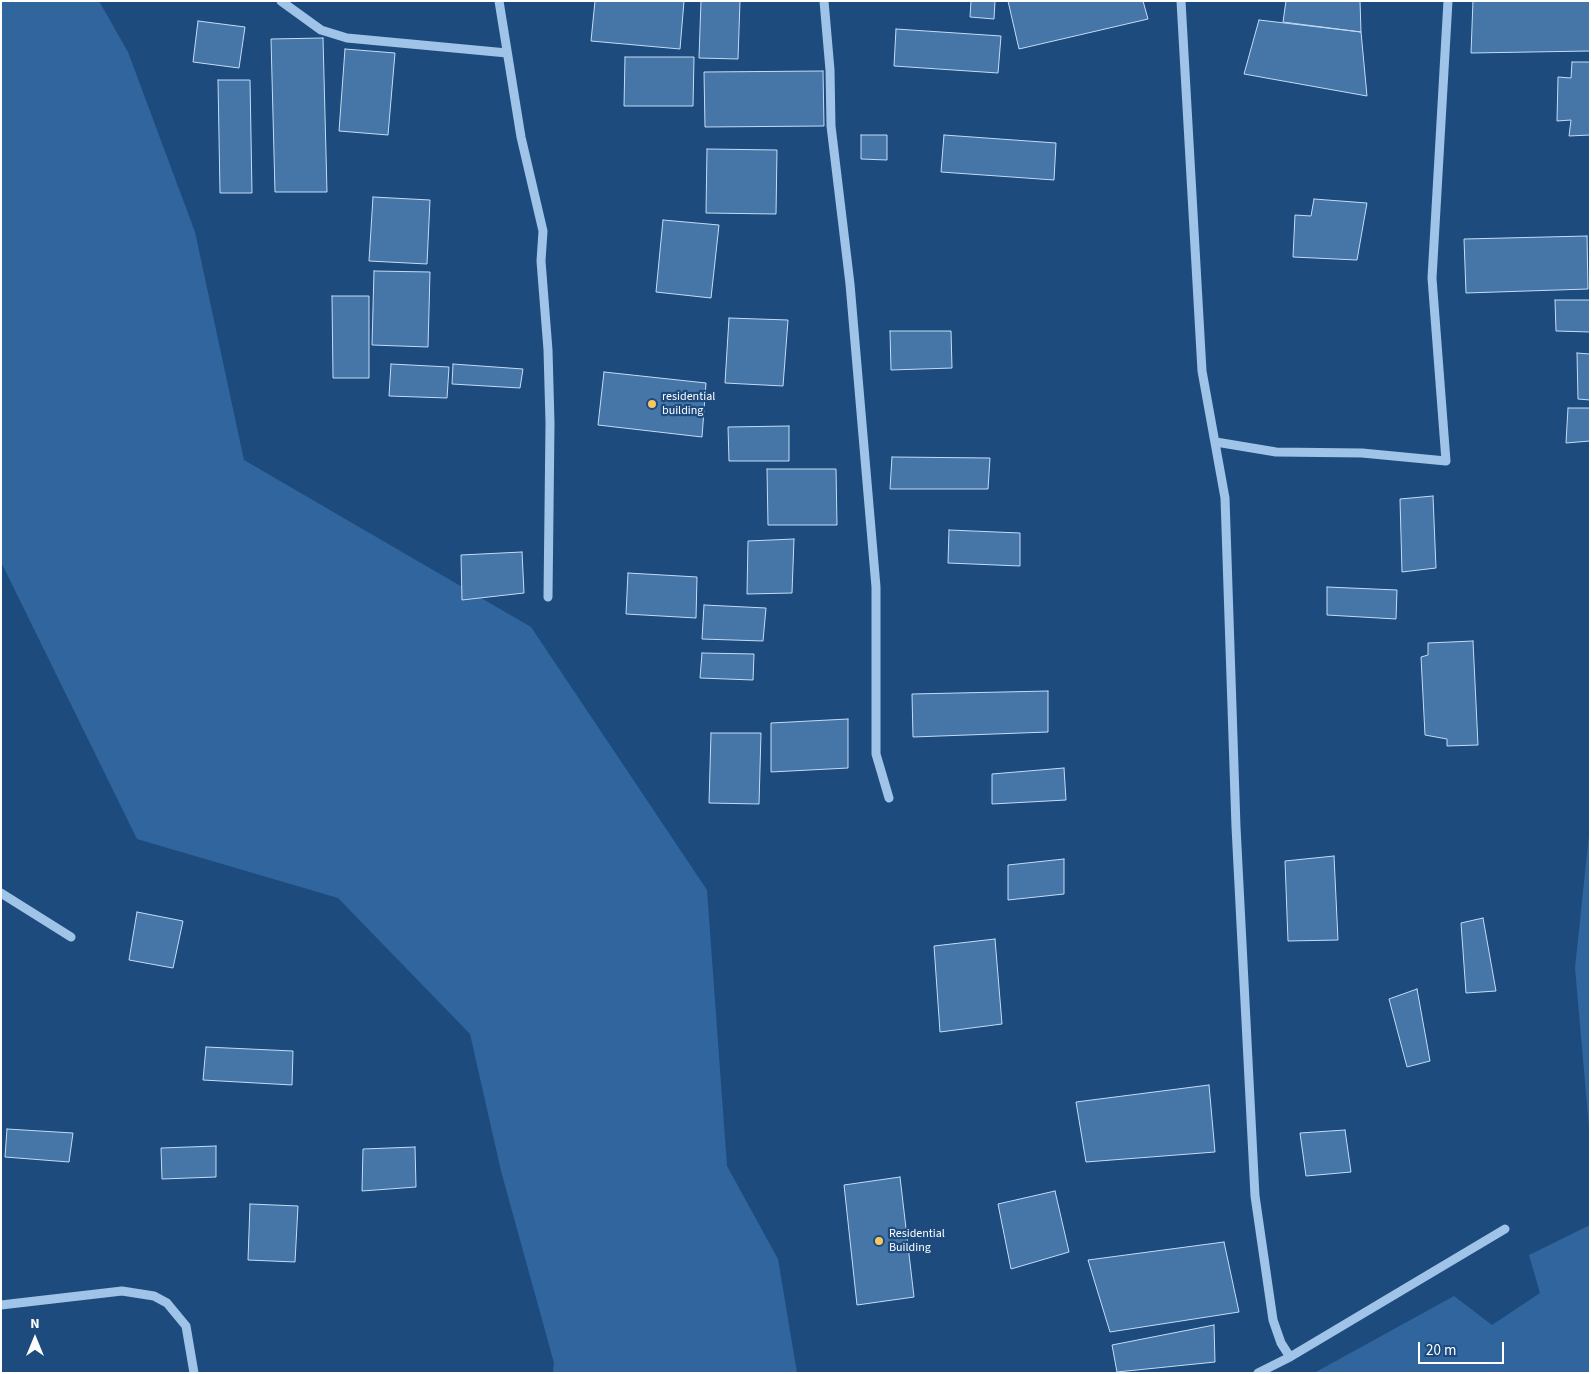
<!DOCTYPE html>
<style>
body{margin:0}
#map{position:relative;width:1591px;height:1374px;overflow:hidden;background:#1d4b7e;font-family:"Source Sans 3",sans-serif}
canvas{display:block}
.frame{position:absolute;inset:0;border:2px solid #fff;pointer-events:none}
.north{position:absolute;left:10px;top:1314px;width:50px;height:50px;-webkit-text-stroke:4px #1d4b7e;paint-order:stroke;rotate:0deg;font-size:14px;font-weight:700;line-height:20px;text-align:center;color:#fff}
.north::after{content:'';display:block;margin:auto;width:18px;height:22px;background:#fff;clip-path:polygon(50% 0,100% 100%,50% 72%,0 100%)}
.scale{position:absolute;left:1418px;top:1342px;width:86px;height:22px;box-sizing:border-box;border:2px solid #fff;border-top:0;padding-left:6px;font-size:15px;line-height:18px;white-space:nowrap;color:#fff;-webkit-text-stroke:4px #1d4b7e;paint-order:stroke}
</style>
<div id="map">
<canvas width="1591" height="1374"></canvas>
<div class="frame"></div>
<div class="north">N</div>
<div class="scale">20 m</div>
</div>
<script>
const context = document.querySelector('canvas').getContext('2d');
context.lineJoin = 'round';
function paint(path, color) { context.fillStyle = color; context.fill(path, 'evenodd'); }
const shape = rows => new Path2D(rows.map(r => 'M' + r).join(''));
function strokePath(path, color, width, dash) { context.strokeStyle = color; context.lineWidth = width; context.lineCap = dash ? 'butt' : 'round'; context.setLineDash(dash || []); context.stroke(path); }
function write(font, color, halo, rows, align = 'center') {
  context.font = font + ' "Source Sans 3",sans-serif'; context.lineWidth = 4.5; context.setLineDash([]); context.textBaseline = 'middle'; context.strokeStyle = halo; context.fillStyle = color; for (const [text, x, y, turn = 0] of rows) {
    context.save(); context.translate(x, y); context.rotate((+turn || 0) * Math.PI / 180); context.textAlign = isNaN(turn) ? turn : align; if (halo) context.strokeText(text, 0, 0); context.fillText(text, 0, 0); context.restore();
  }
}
paint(shape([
 [1,1,99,1,128,52,195,232,244,460,531,627,707,890,727,1166,778,1259,797,1373,553,1373,554,1363,501,1171,470,1034,338,898,137,839,1,562],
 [1590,825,1590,1139,1575,968],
 [1590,1225,1590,1373,1314,1373,1454,1296,1492,1325,1540,1293,1529,1255]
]), '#30659d');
const building = shape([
 [595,1,684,1,680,49,591,41,595,1],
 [701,1,740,1,738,59,699,58,701,1],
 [971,1,995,1,994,19,970,17,971,1],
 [1008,1,1143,1,1148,19,1019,49,1008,1],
 [1286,1,1360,1,1361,32,1283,22,1286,1],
 [1473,1,1590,1,1590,51,1471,53,1473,1],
 [1259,20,1361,32,1367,96,1244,74,1259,20],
 [198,21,245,27,239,68,193,62,198,21],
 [896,29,1001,36,998,73,894,66,896,29],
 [323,38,327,192,275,192,271,39,323,38],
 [345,49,395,53,388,135,339,131,345,49],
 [625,57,694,57,693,106,624,106,625,57],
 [1572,62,1590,62,1590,135,1569,136,1571,120,1557,121,1558,77,1571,78,1572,62],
 [823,71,824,126,705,127,704,72,823,71],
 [218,80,250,80,252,193,220,193,218,80],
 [861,135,887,135,887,160,861,159,861,135],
 [944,135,1056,143,1054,180,941,172,944,135],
 [707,149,777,150,776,214,706,213,707,149],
 [373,197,430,200,427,264,369,261,373,197],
 [1314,199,1367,203,1357,260,1293,257,1295,215,1311,216,1314,199],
 [663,220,719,225,711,298,656,292,663,220],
 [1587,236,1588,289,1466,293,1464,239,1587,236],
 [374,271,430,272,428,347,372,345,374,271],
 [332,296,369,296,369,378,333,378,332,296],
 [1555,300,1590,300,1590,332,1556,331,1555,300],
 [729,318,788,320,783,386,725,383,729,318],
 [890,331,951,331,952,368,891,370,890,331],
 [1577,353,1590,354,1590,400,1578,399,1577,353],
 [391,364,449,367,447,398,389,396,391,364],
 [453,364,523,369,520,388,452,384,453,364],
 [604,372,706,383,702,437,598,425,604,372],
 [1568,408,1590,408,1590,441,1566,443,1568,408],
 [789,426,789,461,729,461,728,427,789,426],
 [892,457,990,458,988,489,890,489,892,457],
 [767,469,836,469,837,525,768,525,767,469],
 [1433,496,1436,568,1402,572,1400,499,1433,496],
 [949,530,1020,533,1020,566,948,563,949,530],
 [794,539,792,593,747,594,748,541,794,539],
 [522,552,524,593,462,600,461,555,522,552],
 [628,573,697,577,696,618,626,614,628,573],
 [1327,587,1397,590,1396,619,1327,615,1327,587],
 [704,605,766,608,763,641,702,639,704,605],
 [1473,641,1478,745,1447,746,1447,739,1425,735,1421,657,1428,655,1428,643,1473,641],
 [702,653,754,654,753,680,700,678,702,653],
 [1048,691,1048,732,913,737,912,694,1048,691],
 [848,719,848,768,771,772,771,723,848,719],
 [711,733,761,733,759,804,709,803,711,733],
 [1064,768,1066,800,992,804,992,774,1064,768],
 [1334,856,1338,940,1288,941,1285,861,1334,856],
 [1064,859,1064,894,1008,900,1008,865,1064,859],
 [137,912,183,921,173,968,129,960,137,912],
 [1483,918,1496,991,1466,993,1461,923,1483,918],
 [995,939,1002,1024,940,1032,934,946,995,939],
 [1417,989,1430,1061,1407,1067,1389,999,1417,989],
 [206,1047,293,1051,292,1085,203,1080,206,1047],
 [1209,1085,1215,1152,1086,1162,1076,1102,1209,1085],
 [7,1129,73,1133,69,1162,5,1157,7,1129],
 [1345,1130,1351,1172,1306,1176,1300,1133,1345,1130],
 [216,1146,216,1177,162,1179,161,1148,216,1146],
 [415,1147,416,1187,362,1191,363,1149,415,1147],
 [900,1177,914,1297,857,1305,844,1185,900,1177],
 [1055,1191,1069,1252,1011,1269,998,1204,1055,1191],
 [250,1204,298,1206,295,1262,248,1260,250,1204],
 [1224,1242,1239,1312,1110,1332,1088,1260,1224,1242],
 [1214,1325,1215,1362,1117,1372,1112,1345,1214,1325]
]);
paint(building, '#4675a8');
strokePath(building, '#c4dcf6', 1);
strokePath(shape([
 [281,1,321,30,347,38,507,53],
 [499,1,521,137,543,231,541,261,548,350,550,423,548,597],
 [824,1,830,70,831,126,850,284,876,587,876,754,889,798],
 [1181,1,1202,371,1225,498,1236,827,1255,1196,1273,1320,1281,1343,1290,1357],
 [1216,442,1276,452,1362,453,1446,461,1432,278,1448,1],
 [1,893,71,937],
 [1,1305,122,1291,154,1296,167,1303,186,1326,194,1373],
 [1258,1373,1290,1357,1505,1229]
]), '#a0c3e8', 9);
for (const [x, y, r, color] of [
 [652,404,5,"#f8c75f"],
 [879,1241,5,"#f8c75f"]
]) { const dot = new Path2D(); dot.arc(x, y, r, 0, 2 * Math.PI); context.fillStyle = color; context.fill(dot); strokePath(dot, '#1d4b7e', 2); }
write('12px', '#fff', '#1d4b7e', [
 ["residential",662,397],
 ["building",662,411],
 ["Residential",889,1234],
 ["Building",889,1248]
], 'left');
</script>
